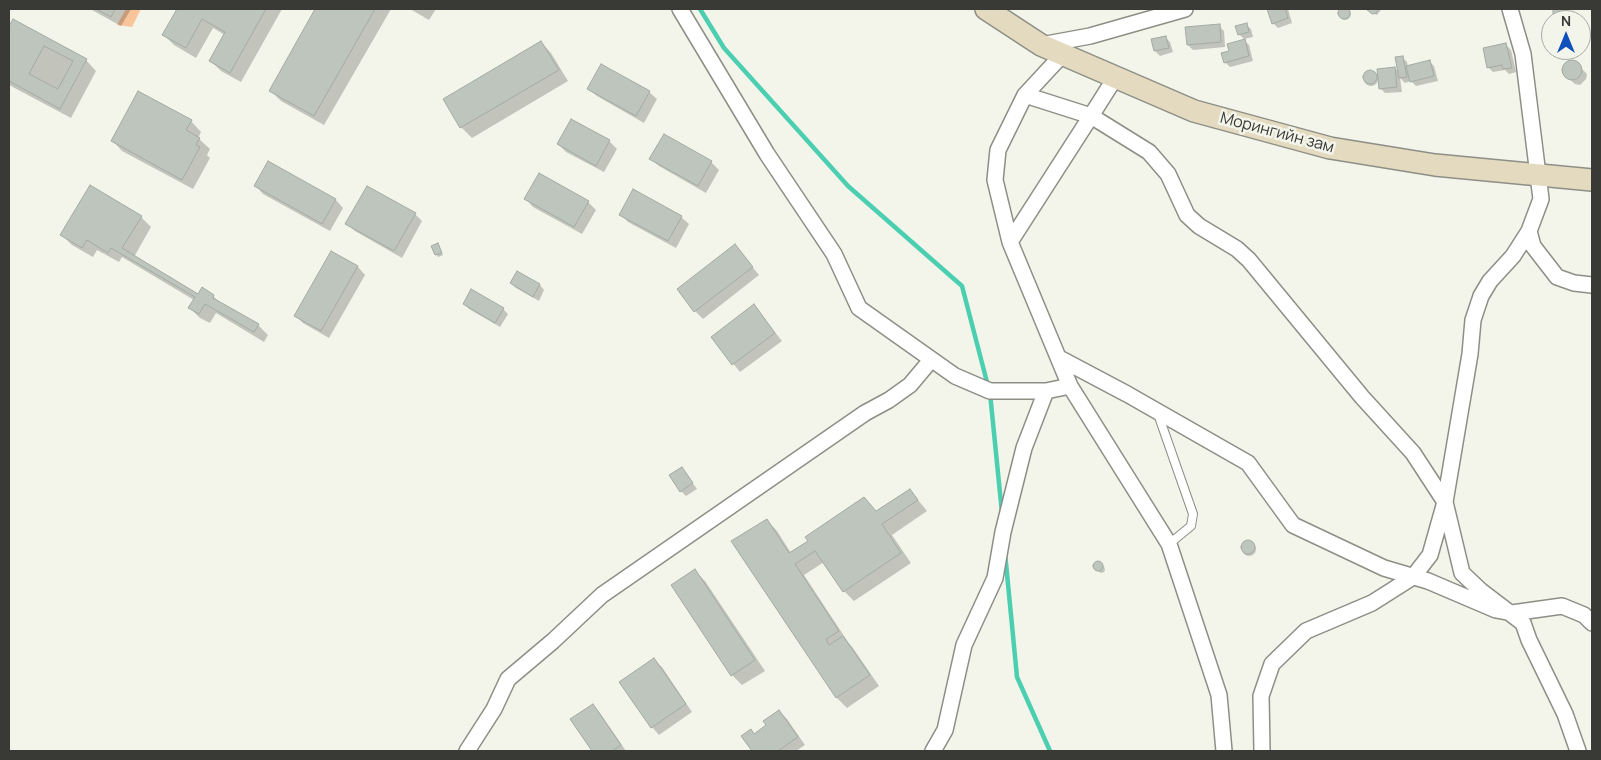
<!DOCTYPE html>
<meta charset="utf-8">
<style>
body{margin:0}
#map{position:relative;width:1601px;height:760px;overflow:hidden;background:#f3f5eb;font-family:Manrope,sans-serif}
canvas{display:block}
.frame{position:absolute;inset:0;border:10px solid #393a36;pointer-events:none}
.north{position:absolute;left:1541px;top:10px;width:50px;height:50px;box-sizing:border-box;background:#f3f5eb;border:1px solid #a9aaa3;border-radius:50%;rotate:0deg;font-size:14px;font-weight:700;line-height:20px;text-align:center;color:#393a36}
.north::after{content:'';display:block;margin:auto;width:18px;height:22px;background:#0f50bb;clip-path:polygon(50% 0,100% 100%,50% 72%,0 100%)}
</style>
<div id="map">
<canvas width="1601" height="760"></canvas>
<div class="frame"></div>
<div class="north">N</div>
</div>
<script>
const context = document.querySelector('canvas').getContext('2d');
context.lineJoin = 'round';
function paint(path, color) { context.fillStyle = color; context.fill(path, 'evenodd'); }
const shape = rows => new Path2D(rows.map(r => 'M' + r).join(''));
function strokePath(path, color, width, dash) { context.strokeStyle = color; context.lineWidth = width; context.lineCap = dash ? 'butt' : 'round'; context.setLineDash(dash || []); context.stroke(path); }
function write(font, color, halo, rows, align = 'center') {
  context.font = font + ' Manrope,sans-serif'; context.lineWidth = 5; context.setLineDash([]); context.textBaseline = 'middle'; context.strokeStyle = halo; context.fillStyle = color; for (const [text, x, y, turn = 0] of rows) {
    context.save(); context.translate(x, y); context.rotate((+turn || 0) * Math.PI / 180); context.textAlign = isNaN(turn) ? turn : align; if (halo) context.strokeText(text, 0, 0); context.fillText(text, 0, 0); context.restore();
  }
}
paint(shape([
 [126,9,141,9,132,27,117,25]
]), '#f9c49a');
paint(shape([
 '1339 14a6 6 0 1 1 12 0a6 6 0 1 1-12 0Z',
 [90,9,131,9,121,26],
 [179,9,282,9,241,82,221,71,211,61,225,35,213,28,196,58,174,45,164,35],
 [317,9,391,9,324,125,281,101,270,90],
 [410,9,436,9,429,20],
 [1268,9,1288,9,1292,23,1278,28,1273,23],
 [1367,9,1380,9,1381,10,1377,15,1371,13],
 [1555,9,1564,9,1566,16,1564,18,1559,18,1554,13],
 [13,21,86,60,96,71,71,118,9,85,9,29],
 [1246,25,1251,29,1253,37,1244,39,1239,34],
 [1219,26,1224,31,1225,47,1193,50,1188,45],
 [1165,37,1170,42,1173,52,1160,56,1155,51],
 [1244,40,1249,45,1253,61,1230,67,1225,62,1230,52],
 [541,42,551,53,568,81,472,138,461,127,445,99],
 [1506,45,1511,50,1516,72,1509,74,1505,70,1493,72,1488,67],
 [1402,57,1407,62,1408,67,1429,61,1434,66,1438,81,1416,86,1411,81,1405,83,1400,78,1402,92,1385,93,1380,88,1395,68,1399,72],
 [1569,62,1575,62,1587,74,1586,79,1580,85,1575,84,1565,75,1565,66],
 '1364 79a7 7 0 1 1 14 0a7 7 0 1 1-14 0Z',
 [589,89,649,92,657,99,644,123,597,96],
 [191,121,201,132,198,138,210,149,207,155,210,158,193,189,122,151,112,140],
 [664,136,711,162,719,170,706,193,659,166,651,159],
 [609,141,617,149,604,172,566,152,558,144],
 [269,162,336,200,343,208,330,231,263,194,256,186],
 [539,175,588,202,596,210,582,234,533,207,526,199],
 [415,214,422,221,402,258,355,231,347,224],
 [621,215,681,217,689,224,676,248,628,222],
 [141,217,151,227,134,257,198,296,213,296,221,304,258,325,268,335,264,342,216,313,210,323,200,318,190,308,194,300,122,257,119,262,97,250,93,257,72,245,62,235],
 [438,245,443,255,438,257,436,254],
 [735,246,759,275,703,319,695,311],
 [331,252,358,267,365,275,329,338,303,323,296,316],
 [517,273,540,285,544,290,539,301,516,288,511,283],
 [464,304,503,309,508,314,500,327,469,309],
 [754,306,782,341,740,372,712,337],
 [682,468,697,489,686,496,681,491],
 [910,490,927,511,892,535,911,563,854,601,844,591,824,562,804,575,848,642,853,648,879,686,847,708,837,698,732,541,767,520,777,531,791,553,877,512],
 '1242 549a7 7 0 1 1 14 0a7 7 0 1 1-14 0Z',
 [1096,563,1101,564,1104,566,1105,570,1104,572,1101,573,1096,570,1095,564],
 [695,571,705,581,765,671,742,685,732,675],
 [654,660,662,667,692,712,659,735,652,727],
 [593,705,600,713,626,751,594,751,572,719],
 [779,711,787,719,805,745,796,751,753,751,743,736,755,735,768,726]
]), '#0003');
strokePath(shape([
 [700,9,724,48,848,186,962,286,988,386],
 [990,393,1002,513],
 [1005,553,1017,677,1050,751]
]), '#4ccfb0', 4.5);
const building = shape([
 '1338 13a6 6 0 1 1 12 0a6 6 0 1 1-12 0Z',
 [96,9,115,9,111,17,96,9],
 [177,9,266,9,230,73,209,61,225,32,202,19,186,48,162,35,177,9],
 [315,9,375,9,314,116,269,91,315,9],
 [1267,9,1285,9,1288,18,1272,24,1267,9],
 [1366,9,1379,9,1376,13,1372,14,1366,9],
 [1553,9,1565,9,1565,13,1562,16,1556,17,1553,14,1553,9],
 [13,19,87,59,60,109,9,81,9,26,13,19],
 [1247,23,1249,32,1238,35,1235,26,1247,23],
 [1220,24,1221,42,1187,45,1185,27,1220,24],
 [1166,36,1169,48,1154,51,1151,39,1166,36],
 [1245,39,1249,56,1224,63,1221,53,1229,51,1227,44,1245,39],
 [541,41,559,70,460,128,443,99,541,41],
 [1506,43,1512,68,1503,69,1502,65,1487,68,1483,48,1506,43],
 [44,46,73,61,58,89,29,74,44,46],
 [1403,56,1407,77,1399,78,1395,57,1403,56],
 '1562 70a10 10 0 1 1 20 0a10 10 0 1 1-20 0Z',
 [1430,60,1434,76,1410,82,1406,66,1430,60],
 [601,64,650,91,636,116,587,89,601,64],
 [1395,67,1397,87,1379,89,1377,69,1395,67],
 '1363 77a7 7 0 1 1 14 0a7 7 0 1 1-14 0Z',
 [138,91,192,120,186,130,200,138,196,145,200,147,182,180,111,141,138,91],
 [571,119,610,140,596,166,557,144,571,119],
 [664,134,712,161,698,186,649,159,664,134],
 [268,161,336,199,322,224,254,186,268,161],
 [539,173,589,201,574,227,524,199,539,173],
 [90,185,142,216,122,248,198,294,202,287,214,295,213,298,259,324,254,332,205,304,199,314,188,308,195,297,111,248,108,253,87,240,82,248,60,235,90,185],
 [367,186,416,213,394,251,345,224,367,186],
 [633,189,682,216,668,241,619,215,633,189],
 [438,243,442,253,435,255,431,246,438,243],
 [735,244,753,267,694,312,677,289,735,244],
 [331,251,358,266,321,331,294,316,331,251],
 [517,271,540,284,533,297,510,283,517,271],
 [471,289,504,308,495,323,463,304,471,289],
 [754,304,775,333,732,365,711,337,754,304],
 [682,467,693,483,680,492,669,475,682,467],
 [910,489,918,500,882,524,901,553,843,592,815,551,795,564,839,631,826,639,829,645,843,636,870,675,836,698,731,541,767,519,789,553,808,541,805,537,864,497,876,511,910,489],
 '1241 547a7 7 0 1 1 14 0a7 7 0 1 1-14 0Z',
 '1093 566a5 5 0 1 1 10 0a5 5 0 1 1-10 0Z',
 [695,569,755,660,731,676,671,585,695,569],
 [654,658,686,704,651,728,619,682,654,658],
 [593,704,621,745,612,751,592,751,570,719,593,704],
 [779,710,798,737,778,751,752,751,741,736,751,729,754,734,766,725,763,721,779,710]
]);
paint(building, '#bdc5bd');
strokePath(building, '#a2aaa2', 1);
const lane = shape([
 [1158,414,1193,514,1191,526,1169,544]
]);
const street = shape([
 [680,9,767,154,834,254,859,308,955,376,990,391,1046,391,1070,386],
 [1041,45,1090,36,1185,9],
 [1063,54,1025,95,998,150,995,180,1010,242,1070,386,1169,544,1219,695,1224,751],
 [1025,95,1091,116,1115,78],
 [1529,231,1533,246,1557,277,1574,283,1592,285],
 [1010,242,1091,116,1149,152,1168,174,1187,215,1199,226,1237,249,1249,260,1362,397,1413,453,1445,502,1462,573,1481,591,1523,623,1529,640,1565,714,1578,751],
 [1059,358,1127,394,1248,463,1293,525,1384,568,1428,581,1496,610,1512,613,1562,606,1584,615,1592,623],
 [467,751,494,709,508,679,553,641,602,595,865,413,889,400,910,385,931,360],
 [933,751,945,730,964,645,995,578,1003,532,1024,448,1046,391],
 [1262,751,1261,696,1272,664,1306,631,1372,603,1413,577,1430,555,1445,502,1470,354,1473,320,1481,296,1490,281,1513,256,1529,231,1541,199,1523,54,1510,9]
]);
const secondary = shape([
 [986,9,1041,45,1194,111,1330,148,1435,165,1592,180]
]);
strokePath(lane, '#8d8f86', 10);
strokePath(street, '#8d8f86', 18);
strokePath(secondary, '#8d8f86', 24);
strokePath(lane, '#fff', 8);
strokePath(street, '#fff', 15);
strokePath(secondary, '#e4dabf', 21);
write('16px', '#393a36', '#f3f5eb', [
 ["Морингийн зам",1277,133,15]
]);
</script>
